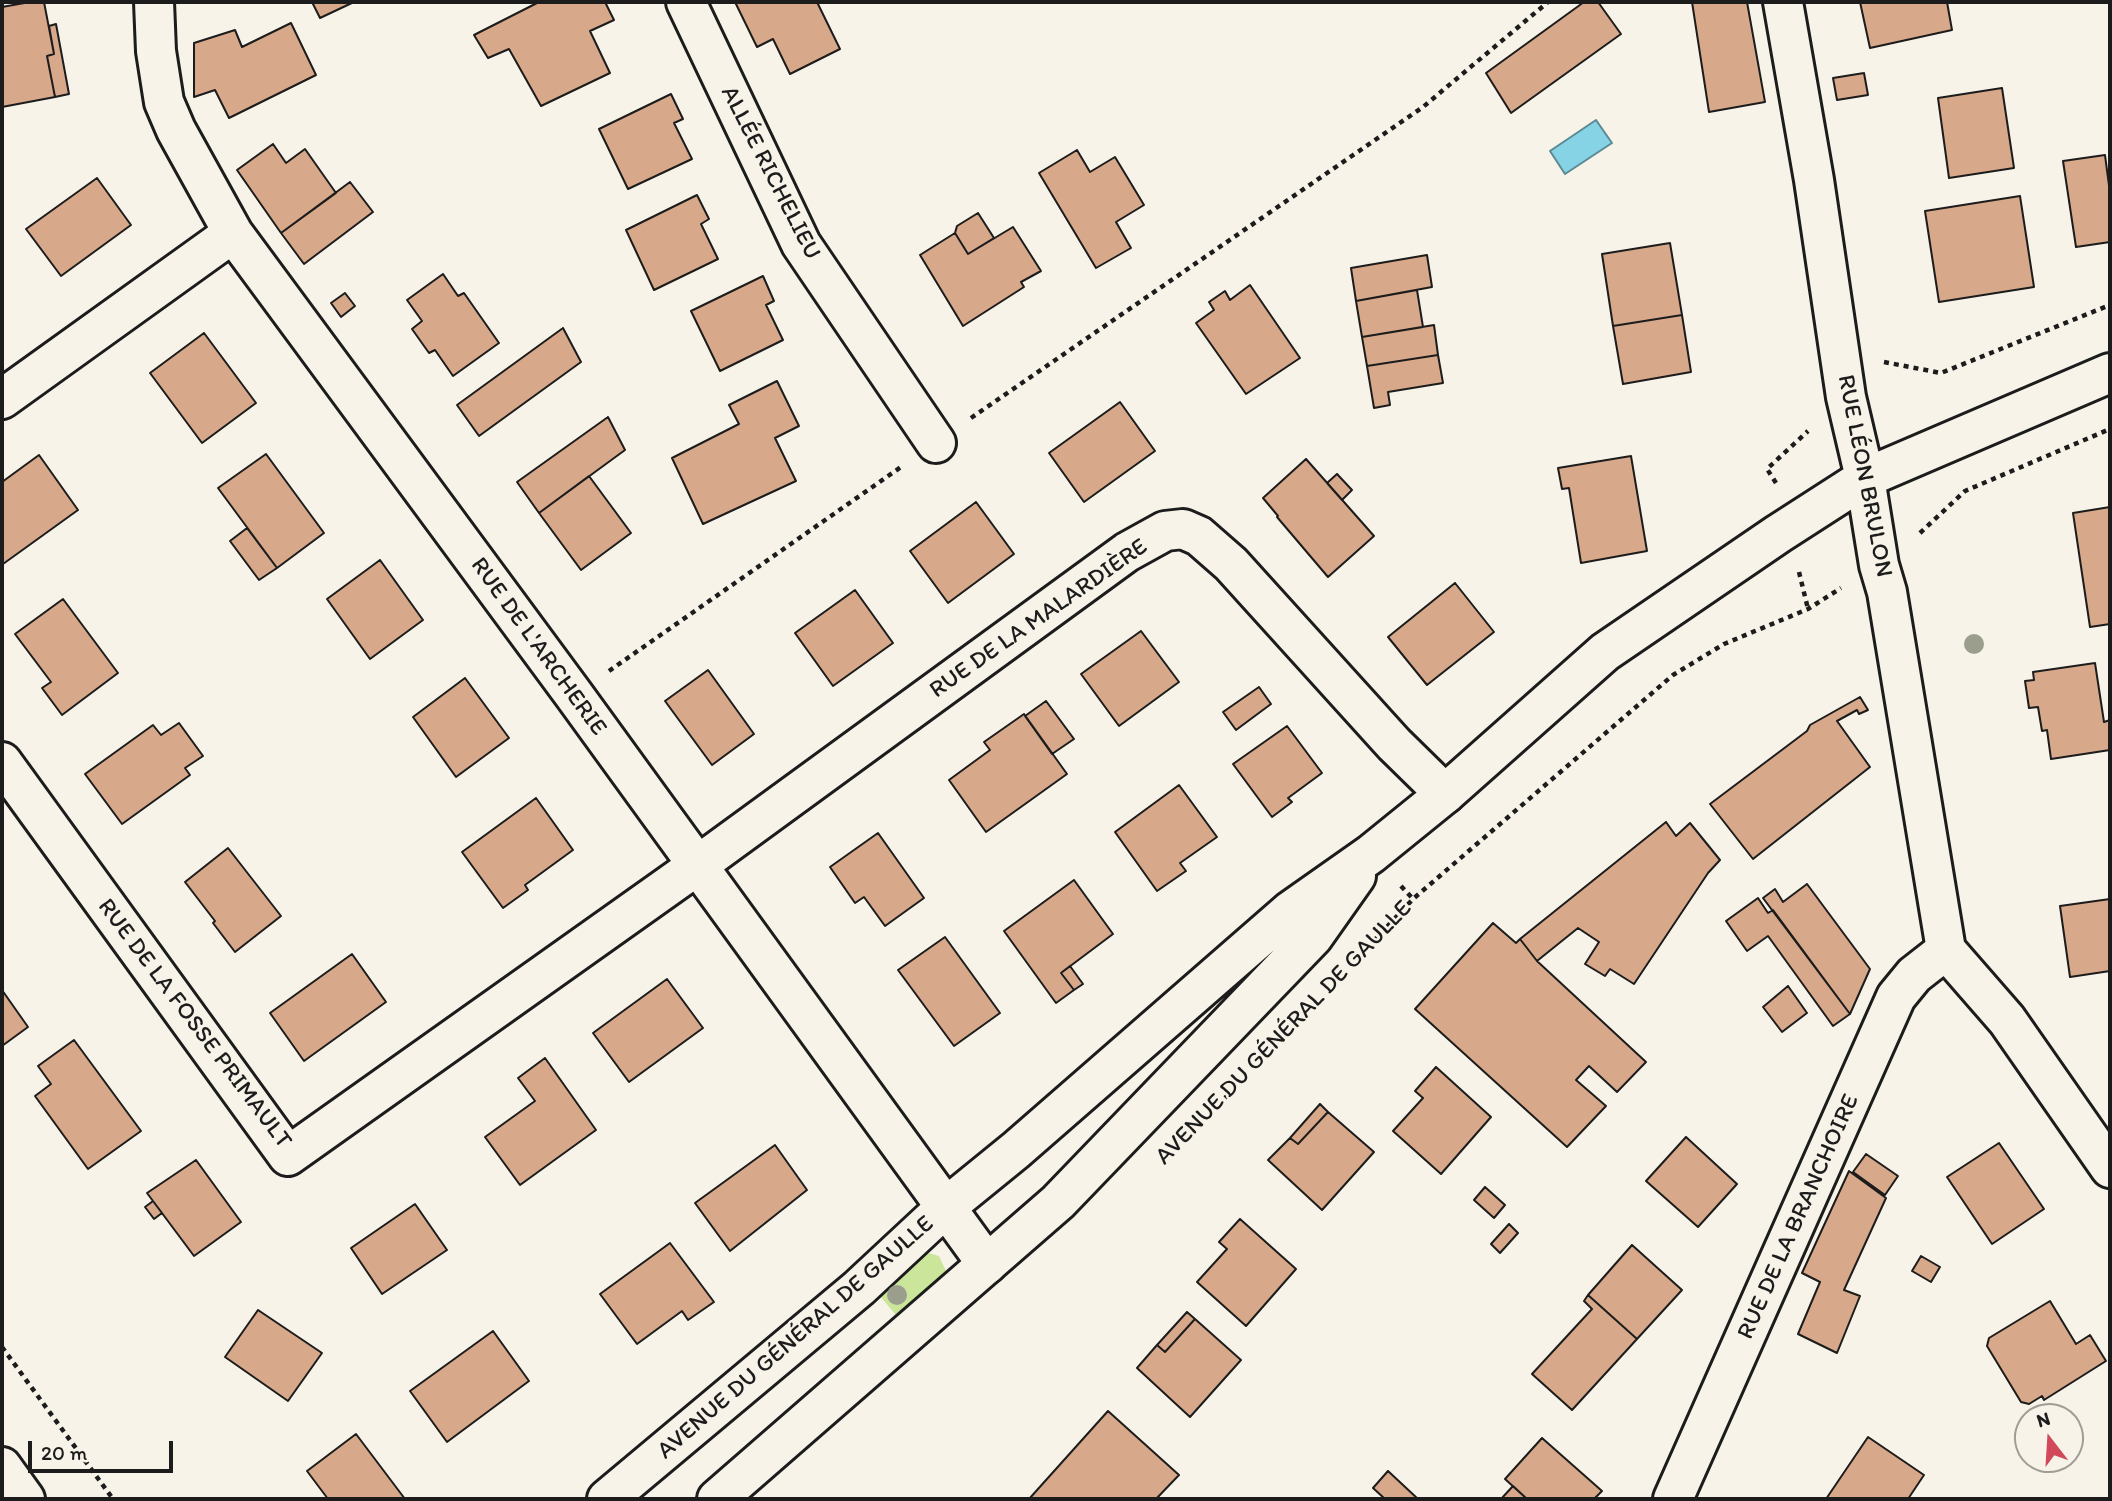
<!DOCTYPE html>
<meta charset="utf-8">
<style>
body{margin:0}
#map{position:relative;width:2112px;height:1501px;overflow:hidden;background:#f7f3e8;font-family:Itim,sans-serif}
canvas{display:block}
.frame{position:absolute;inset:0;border:4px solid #1c1c1c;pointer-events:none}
.north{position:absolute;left:2014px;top:1403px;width:70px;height:70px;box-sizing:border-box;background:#f7f3e8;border:2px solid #9f9d96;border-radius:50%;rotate:343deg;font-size:19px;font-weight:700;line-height:28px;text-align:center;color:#1c1c1c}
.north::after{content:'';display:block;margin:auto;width:24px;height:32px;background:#d1495b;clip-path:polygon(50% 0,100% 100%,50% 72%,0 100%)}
.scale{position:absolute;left:28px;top:1441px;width:145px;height:32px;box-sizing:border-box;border:4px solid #1c1c1c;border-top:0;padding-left:9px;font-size:21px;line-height:24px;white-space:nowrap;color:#1c1c1c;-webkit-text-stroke:5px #f7f3e8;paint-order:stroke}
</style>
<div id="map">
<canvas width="2112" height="1501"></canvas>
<div class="frame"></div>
<div class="north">N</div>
<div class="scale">20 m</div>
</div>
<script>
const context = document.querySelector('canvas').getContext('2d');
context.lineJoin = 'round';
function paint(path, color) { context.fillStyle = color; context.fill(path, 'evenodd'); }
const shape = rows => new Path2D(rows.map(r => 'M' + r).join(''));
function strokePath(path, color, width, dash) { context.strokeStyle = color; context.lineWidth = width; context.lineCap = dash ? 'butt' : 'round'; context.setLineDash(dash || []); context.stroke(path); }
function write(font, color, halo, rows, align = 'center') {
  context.font = font + ' Itim,sans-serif'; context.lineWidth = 5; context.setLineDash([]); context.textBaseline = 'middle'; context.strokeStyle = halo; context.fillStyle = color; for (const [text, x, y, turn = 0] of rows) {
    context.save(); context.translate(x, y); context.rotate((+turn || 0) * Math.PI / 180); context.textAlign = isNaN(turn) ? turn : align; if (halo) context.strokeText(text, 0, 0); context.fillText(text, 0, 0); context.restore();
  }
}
paint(shape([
 [925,1252,939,1256,946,1271,945,1279,901,1321,874,1289]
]), '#cbe59b');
const water = shape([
 [1596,120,1612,143,1565,174,1550,151,1596,120]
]);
paint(water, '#85d3e4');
strokePath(water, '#5b8a94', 2);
const building = shape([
 [30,2,44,2,54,54,47,56,55,97,2,107,2,7,30,2],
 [312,2,354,2,320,18,312,2],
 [539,2,605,2,614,20,590,31,610,73,541,106,509,49,488,58,474,35,539,2],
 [735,2,817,2,840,49,790,74,773,39,757,47,735,2],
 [1584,2,1598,2,1621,34,1511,113,1486,73,1584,2],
 [1692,2,1747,2,1765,102,1709,112,1692,2],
 [1860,2,1947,2,1952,30,1870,48,1860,2],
 [291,23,316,75,229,118,215,90,194,97,194,43,235,30,242,47,291,23],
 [56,24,69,94,55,97,47,56,54,54,49,26,56,24],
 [1864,73,1868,95,1837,100,1833,78,1864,73],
 [2002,88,2014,168,1949,178,1938,98,2002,88],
 [671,94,683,119,674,123,692,159,628,189,599,129,671,94],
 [273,144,286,163,305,149,336,193,281,233,237,170,273,144],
 [1077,150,1090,172,1115,157,1144,205,1116,222,1131,248,1096,268,1039,173,1077,150],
 [2105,155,2110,193,2110,242,2076,247,2063,161,2105,155],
 [97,178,131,225,61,276,26,229,97,178],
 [350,182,373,212,304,264,281,233,350,182],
 [697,195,709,219,701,224,718,259,654,290,626,230,697,195],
 [2020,196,2034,287,1939,302,1925,211,2020,196],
 [978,213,994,238,968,254,955,233,957,226,978,213],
 [1013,227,1041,271,1021,282,1024,287,963,326,920,255,955,233,968,254,1013,227],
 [1670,243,1682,315,1613,326,1602,254,1670,243],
 [1427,255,1432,287,1356,301,1351,268,1427,255],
 [443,274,458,296,464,293,499,343,453,376,435,350,429,353,412,329,422,321,407,300,443,274],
 [763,276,774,301,766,305,783,340,720,371,691,311,763,276],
 [1250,285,1300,358,1246,394,1196,323,1214,310,1209,302,1225,291,1230,300,1250,285],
 [1417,290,1423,327,1362,337,1356,301,1417,290],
 [345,293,355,306,341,317,331,303,345,293],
 [1682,315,1691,372,1623,384,1613,326,1682,315],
 [1434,325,1438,355,1367,366,1362,337,1434,325],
 [563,328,581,362,479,436,457,405,563,328],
 [204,333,256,403,202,443,150,373,204,333],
 [1438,355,1443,383,1388,392,1390,405,1374,408,1367,366,1438,355],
 [777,381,799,426,775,438,796,481,703,524,672,458,739,424,729,405,777,381],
 [1120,402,1155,451,1084,502,1049,453,1120,402],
 [608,417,625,450,539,513,517,482,608,417],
 [266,454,324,533,277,568,218,488,266,454],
 [39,455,78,510,3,564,2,482,39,455],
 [1631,456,1647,551,1581,563,1569,488,1562,489,1558,468,1631,456],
 [1306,459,1374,536,1328,577,1277,517,1278,516,1263,498,1306,459],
 [1337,474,1352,490,1342,500,1327,483,1337,474],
 [589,476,631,533,581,570,539,513,589,476],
 [976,502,1014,554,948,603,910,551,976,502],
 [2110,507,2110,624,2090,627,2073,513,2110,507],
 [247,528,277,568,259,580,230,541,247,528],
 [380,560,423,620,370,659,327,599,380,560],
 [1455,583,1494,632,1427,685,1388,637,1455,583],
 [855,590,893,643,833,686,795,633,855,590],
 [63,599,118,673,62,715,42,688,51,682,15,634,63,599],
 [1141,631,1179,682,1119,726,1081,674,1141,631],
 [2095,663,2104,722,2110,720,2110,750,2051,759,2047,730,2042,731,2038,707,2029,708,2025,681,2034,680,2033,672,2095,663],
 [708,670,754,734,712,765,665,701,708,670],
 [465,678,509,738,456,777,413,717,465,678],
 [1259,687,1271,704,1236,730,1223,712,1259,687],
 [1860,697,1868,710,1859,714,1857,710,1837,721,1870,767,1753,859,1710,804,1807,731,1810,725,1860,697],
 [1046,701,1074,739,1052,754,1025,716,1046,701],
 [1024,714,1067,774,986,832,949,780,990,750,984,742,1024,714],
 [179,723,203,756,185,768,190,775,122,824,85,774,153,725,161,735,179,723],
 [1287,726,1322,773,1288,798,1292,802,1272,817,1233,764,1287,726],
 [1179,785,1217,837,1180,863,1186,871,1157,891,1115,832,1179,785],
 [536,798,573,850,525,885,528,890,503,908,462,852,536,798],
 [1666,822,1676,836,1690,823,1720,860,1708,873,1634,984,1610,969,1605,976,1585,964,1599,942,1578,928,1537,961,1520,939,1666,822],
 [878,833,924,898,885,926,864,897,855,903,830,867,878,833],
 [228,848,281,916,235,952,213,923,215,921,185,882,228,848],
 [1074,880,1113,934,1061,973,1074,990,1056,1003,1004,931,1074,880],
 [1807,884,1870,969,1850,1014,1763,898,1775,889,1783,902,1807,884],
 [1758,898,1768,913,1773,910,1850,1014,1833,1026,1768,936,1747,951,1726,921,1758,898],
 [2110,899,2110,971,2070,977,2060,906,2110,899],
 [1493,923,1516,943,1520,939,1537,961,1646,1062,1617,1092,1589,1066,1576,1080,1606,1106,1567,1147,1415,1009,1493,923],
 [945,937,1000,1013,954,1046,898,970,945,937],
 [352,954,386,1002,304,1061,270,1013,352,954],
 [1070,966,1083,984,1074,990,1061,973,1070,966],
 [667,979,703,1028,629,1082,593,1033,667,979],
 [1788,986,1807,1013,1782,1032,1763,1007,1788,986],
 [2,990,28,1027,2,1046,2,990],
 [74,1040,141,1131,88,1169,35,1096,51,1084,38,1066,74,1040],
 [545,1058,596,1130,520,1185,485,1137,535,1101,518,1078,545,1058],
 [1436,1067,1491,1117,1441,1174,1393,1131,1423,1098,1415,1091,1436,1067],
 [1320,1104,1328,1112,1298,1144,1290,1138,1320,1104],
 [1328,1112,1374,1152,1322,1210,1268,1160,1290,1138,1298,1144,1328,1112],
 [1686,1137,1737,1184,1698,1227,1646,1181,1686,1137],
 [1999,1143,2044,1209,1992,1244,1947,1177,1999,1143],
 [775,1145,807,1190,730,1251,695,1203,775,1145],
 [1866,1154,1898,1176,1885,1195,1853,1172,1866,1154],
 [196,1160,241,1222,194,1256,147,1193,196,1160],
 [1849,1171,1886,1198,1844,1290,1860,1296,1837,1353,1798,1334,1820,1282,1802,1273,1849,1171],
 [1485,1187,1505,1205,1494,1218,1474,1200,1485,1187],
 [153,1201,162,1213,154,1219,145,1207,153,1201],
 [415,1204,447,1250,382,1294,351,1248,415,1204],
 [1240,1219,1296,1269,1246,1326,1197,1282,1227,1249,1219,1242,1240,1219],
 [1509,1224,1518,1233,1500,1253,1491,1244,1509,1224],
 [670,1243,714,1302,688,1320,682,1311,637,1344,600,1294,670,1243],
 [1632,1245,1682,1290,1637,1339,1588,1295,1632,1245],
 [1921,1256,1940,1267,1931,1282,1912,1271,1921,1256],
 [1588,1295,1637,1339,1572,1410,1532,1374,1592,1309,1584,1301,1588,1295],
 [2050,1301,2076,1344,2090,1335,2106,1361,2044,1400,2042,1396,2029,1404,2021,1402,1987,1346,1989,1338,2050,1301],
 [258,1310,322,1353,288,1401,225,1357,258,1310],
 [1187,1312,1195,1319,1165,1352,1157,1345,1187,1312],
 [1195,1319,1241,1360,1190,1417,1137,1368,1157,1345,1165,1352,1195,1319],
 [493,1331,529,1381,447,1442,410,1391,493,1331],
 [1108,1411,1179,1475,1156,1499,1029,1499,1108,1411],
 [356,1434,405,1499,328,1499,307,1471,356,1434],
 [1868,1437,1924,1475,1908,1499,1826,1499,1868,1437],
 [1542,1438,1602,1491,1594,1499,1527,1499,1505,1479,1542,1438],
 [1388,1471,1418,1499,1385,1499,1373,1488,1388,1471],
 [1513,1486,1527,1499,1501,1499,1513,1486]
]);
paint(building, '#d8a88a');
strokePath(building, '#1c1c1c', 2);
const minor = shape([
 [154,2,156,51,164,102,176,130,233,233,574,695,987,1264],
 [686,2,801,244,936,443],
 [2,399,233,233],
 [1865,478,1879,565,1887,592,1946,950],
 [2,762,288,1156,698,865,1127,552,1165,531,1183,529,1199,536,1231,564,1394,744,1445,794],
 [1946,950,2007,1020,2110,1168],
 [1673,1499,1896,997,1914,975,1946,950]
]);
const tertiary = shape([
 [1783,2,1814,180,1846,397,1865,478],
 [607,1499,859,1288,946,1207,1016,1150,1290,911,1371,854,1445,794,1605,652,1778,534,1865,478,2110,373],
 [717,1499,1058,1202,1313,937,1356,876]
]);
const secondary = shape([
 [2,1467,25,1499]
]);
strokePath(minor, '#1c1c1c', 44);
strokePath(tertiary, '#1c1c1c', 44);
strokePath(secondary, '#1c1c1c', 44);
strokePath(shape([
 [1884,362,1941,373,2110,305],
 [971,418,1423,107,1548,2],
 [1776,483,1767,469,1808,431],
 [1920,533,1965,491,2110,429],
 [1799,572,1808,609],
 [609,671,901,467],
 [1401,886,1413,899],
 [1353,963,1413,899,1673,675,1724,644,1808,609,1841,588],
 [1218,1105,1231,1092],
 [2,1347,113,1499]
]), '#1c1c1c', 4.5, [5, 5]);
strokePath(minor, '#f7f3e8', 38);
strokePath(tertiary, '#f7f3e8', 38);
strokePath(secondary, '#f7f3e8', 38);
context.fillStyle = '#9c9e8d';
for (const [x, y] of [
 [1974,644],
 [897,1295]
]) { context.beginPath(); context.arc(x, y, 10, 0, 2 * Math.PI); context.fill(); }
write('24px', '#1c1c1c', '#f7f3e8', [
 ["ALLÉE RICHELIEU",770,173,63],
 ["RUE LÉON BRULON",1864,476,79],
 ["RUE DE LA MALARDIÈRE",1039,619,-35],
 ["RUE DE L'ARCHERIE",538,647,54],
 ["RUE DE LA FOSSE PRIMAULT",194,1024,53],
 ["AVENUE DU GÉNÉRAL DE GAULLE",1284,1033,-46],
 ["RUE DE LA BRANCHOIRE",1799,1217,-66],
 ["AVENUE DU GÉNÉRAL DE GAULLE",796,1338,-41]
]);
</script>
